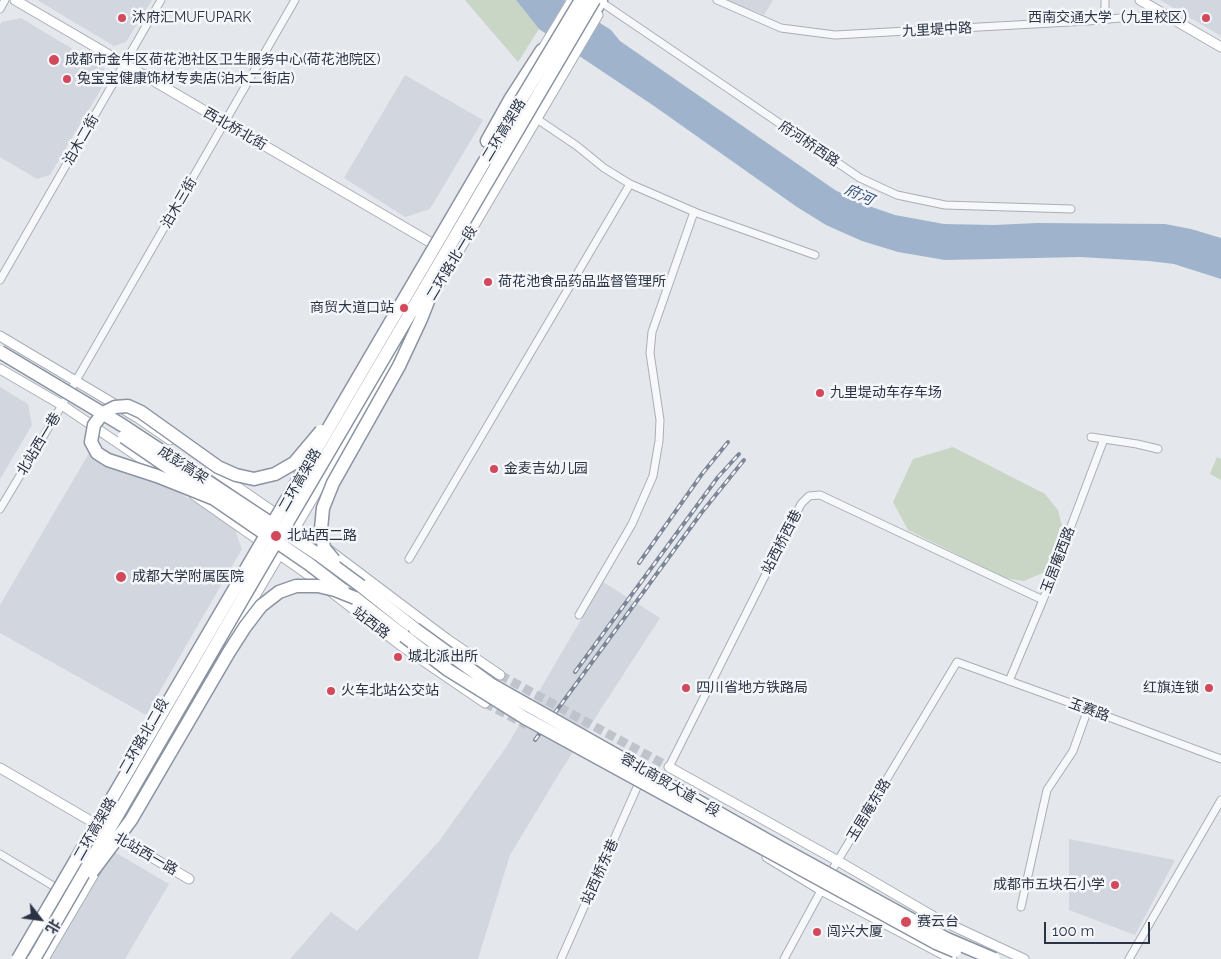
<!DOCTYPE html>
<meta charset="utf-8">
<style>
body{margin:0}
#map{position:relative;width:1221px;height:959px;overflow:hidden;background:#e4e7ec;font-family:Raleway,"Noto Sans SC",sans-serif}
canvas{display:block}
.north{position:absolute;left:15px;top:894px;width:50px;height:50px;-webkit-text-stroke:4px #f4f6f9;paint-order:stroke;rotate:120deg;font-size:14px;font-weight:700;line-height:20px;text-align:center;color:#2b3445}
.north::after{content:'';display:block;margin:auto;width:18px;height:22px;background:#2b3445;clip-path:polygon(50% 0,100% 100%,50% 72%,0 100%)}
.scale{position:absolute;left:1044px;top:922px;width:106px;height:22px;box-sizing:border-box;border:2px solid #2b3445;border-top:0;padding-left:6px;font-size:15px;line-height:18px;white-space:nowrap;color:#2b3445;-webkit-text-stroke:4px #f4f6f9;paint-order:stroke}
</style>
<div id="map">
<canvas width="1221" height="959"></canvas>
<div class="north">北</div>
<div class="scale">100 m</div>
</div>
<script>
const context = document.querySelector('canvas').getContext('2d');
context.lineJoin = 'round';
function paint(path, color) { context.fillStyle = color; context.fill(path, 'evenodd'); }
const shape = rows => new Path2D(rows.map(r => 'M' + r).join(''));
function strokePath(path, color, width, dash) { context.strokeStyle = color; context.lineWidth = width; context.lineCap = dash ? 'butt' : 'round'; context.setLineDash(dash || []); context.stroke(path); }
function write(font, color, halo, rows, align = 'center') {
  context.font = font + ' Raleway,"Noto Sans SC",sans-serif'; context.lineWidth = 5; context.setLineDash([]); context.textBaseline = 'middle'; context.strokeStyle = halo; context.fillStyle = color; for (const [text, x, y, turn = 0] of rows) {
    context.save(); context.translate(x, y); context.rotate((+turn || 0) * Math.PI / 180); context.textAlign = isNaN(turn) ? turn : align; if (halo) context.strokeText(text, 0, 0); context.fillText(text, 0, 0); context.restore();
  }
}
paint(shape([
 [37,0,152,0,126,42,114,46],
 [727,0,773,0,764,15],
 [1160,0,1221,0,1221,36],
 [21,18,104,68,107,79,50,175,37,179,0,157,0,25,2,22],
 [405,75,483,120,430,209,405,217,344,178],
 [0,387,28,404,32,425,0,479],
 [95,443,233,525,242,549,146,715,0,633,0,605],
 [603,582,660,618,562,769,510,855,478,959,290,959,331,912,357,931,440,840,507,746],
 [1069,839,1175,860,1135,935,1069,910],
 [111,850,169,884,125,959,47,959]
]), '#d2d6de');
paint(shape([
 [465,0,516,0,539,29,518,62],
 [953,447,1045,494,1058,510,1063,530,1045,572,1024,581,1005,578,908,530,893,502,913,459],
 [1217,457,1221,459,1221,480,1210,474]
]), '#c9d6c5');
paint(shape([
 [516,0,564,0,611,30,620,41,835,190,863,204,895,215,944,224,994,225,1037,223,1165,224,1191,229,1221,238,1221,279,1174,264,1149,261,1080,257,945,260,898,252,862,241,826,225,797,207,654,106,539,29]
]), '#9fb4cc');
strokePath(shape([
 [500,675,669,767],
 [485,703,527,725]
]), '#bfc3cb', 9, [9, 4.5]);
const street = shape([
 [717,0,781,28,835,35,1088,21,1163,14],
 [604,4,860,178,897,195,945,205,1071,209],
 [0,9,5,0],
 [1093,19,1101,15,1105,8,1105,0],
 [537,119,577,146,604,168,630,184,697,213,815,255],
 [0,280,161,0],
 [1091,437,1137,444,1158,449],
 [0,509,62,405,295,0],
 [409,559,630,184],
 [579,615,632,524,653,476,659,441,660,420,650,353,652,332,694,212],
 [1009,681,1043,600,1104,439],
 [669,767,801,504,809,496,820,495,1043,600],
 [0,854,55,887],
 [828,877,957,662,1098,713,1221,759],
 [1021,907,1047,790,1073,751,1088,709],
 [561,959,638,785],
 [784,959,823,887],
 [1129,959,1221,800]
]);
const secondary = shape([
 [15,0,440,248],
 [1140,0,1221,47],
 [540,53,572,0],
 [436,290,598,15],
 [0,336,138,418,170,440],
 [0,369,62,405,165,475],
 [210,468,281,517],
 [194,495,313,578,400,645,485,703],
 [292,524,317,541,447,639,500,675],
 [226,645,403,346],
 [669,767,838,861,936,918,1024,959],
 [0,768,101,827],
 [114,835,189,879],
 [767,857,821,890,952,959],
 [44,959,97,869]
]);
const highway = shape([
 [590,19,601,0],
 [487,141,511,98,542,50],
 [361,586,415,629],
 [355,598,404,636]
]);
strokePath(street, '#a9aeb7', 9);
strokePath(secondary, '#a9aeb7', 11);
strokePath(highway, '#8b94a3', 15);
strokePath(street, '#f7f8fa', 7);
strokePath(secondary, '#fff', 9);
strokePath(highway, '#fff', 12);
const rail = shape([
 [639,563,702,474,728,442],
 [575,672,718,477,739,454],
 [535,740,702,512,744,460]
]);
strokePath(rail, '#7d8696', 4);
strokePath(rail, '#f4f6f9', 2, [5.5]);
const highwayBridge = shape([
 [0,352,122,425,319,555,361,586],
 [124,437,309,564,343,590],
 [217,500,157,476,108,460,97,453,91,442,94,425,103,413,115,407,128,406,141,412,218,467,236,475,254,479,275,474,294,463,321,431],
 [334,560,324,548,321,529,323,508,333,483,399,366,421,319,436,281],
 [415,629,492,685,781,848,947,939,994,959],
 [404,636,448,670,525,718,936,943,955,951],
 [92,872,131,820,229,652,245,627,261,606,279,592,296,586,318,586,335,590,355,598],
 [18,959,500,135,581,0],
 [34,959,253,581,594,0]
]);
strokePath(highwayBridge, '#8b94a3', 15, []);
strokePath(highwayBridge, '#fff', 12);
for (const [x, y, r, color] of [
 [122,18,5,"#d1495b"],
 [1206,18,5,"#d1495b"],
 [54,60,6,"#d1495b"],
 [67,79,5,"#d1495b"],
 [488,282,5,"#d1495b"],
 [404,308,5,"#d1495b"],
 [820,393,5,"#d1495b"],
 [494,469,5,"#d1495b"],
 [276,536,6,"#d1495b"],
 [121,577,6,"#d1495b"],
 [398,657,5,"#d1495b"],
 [686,688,5,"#d1495b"],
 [1209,688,5,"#d1495b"],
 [331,691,5,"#d1495b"],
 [1115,885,5,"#d1495b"],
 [906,922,6,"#d1495b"],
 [817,932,5,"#d1495b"]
]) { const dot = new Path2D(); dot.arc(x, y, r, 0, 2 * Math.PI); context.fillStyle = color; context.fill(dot); strokePath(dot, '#f4f6f9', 2); }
write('14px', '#2b3445', '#f4f6f9', [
 ["沐府汇MUFUPARK",132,18],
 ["西南交通大学（九里校区）",1196,18,"right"],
 ["成都市金牛区荷花池社区卫生服务中心(荷花池院区)",65,60],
 ["兔宝宝健康饰材专卖店(泊木二街店)",77,79],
 ["荷花池食品药品监督管理所",498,282],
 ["商贸大道口站",394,308,"right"],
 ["九里堤动车存车场",830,393],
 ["金麦吉幼儿园",504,469],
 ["北站西二路",287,536],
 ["成都大学附属医院",132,577],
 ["城北派出所",408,657],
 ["四川省地方铁路局",696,688],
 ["红旗连锁",1199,688,"right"],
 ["火车北站公交站",341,691],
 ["成都市五块石小学",1105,885,"right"],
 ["赛云台",917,922],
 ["闯兴大厦",827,932]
], 'left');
write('14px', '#2b3445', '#f4f6f9', [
 ["九里堤中路",937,30,-3],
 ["西北桥北街",235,129,30],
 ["二环高架路",504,130,-59],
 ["泊木二街",81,140,-60],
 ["府河桥西路",809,144,34],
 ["泊木三街",179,203,-60],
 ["二环路北一段",452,263,-59],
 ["北站西一巷",39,444,-59],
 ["成彭高架",183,465,33],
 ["二环高架路",300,480,-60],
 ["站西桥西巷",782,542,-63],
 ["玉居庵西路",1058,560,-69],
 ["站西路",371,623,38],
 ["玉赛路",1089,710,20],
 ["二环路北二段",144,736,-60],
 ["蓉北商贸大道一段",670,785,30],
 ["玉居庵东路",869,810,-59],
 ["二环高架路",95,829,-60],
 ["北站西一路",146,854,30],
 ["站西桥东巷",600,872,-66]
]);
write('italic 15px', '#34527a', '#f4f6f9', [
 ["府河",859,195,25]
]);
</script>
